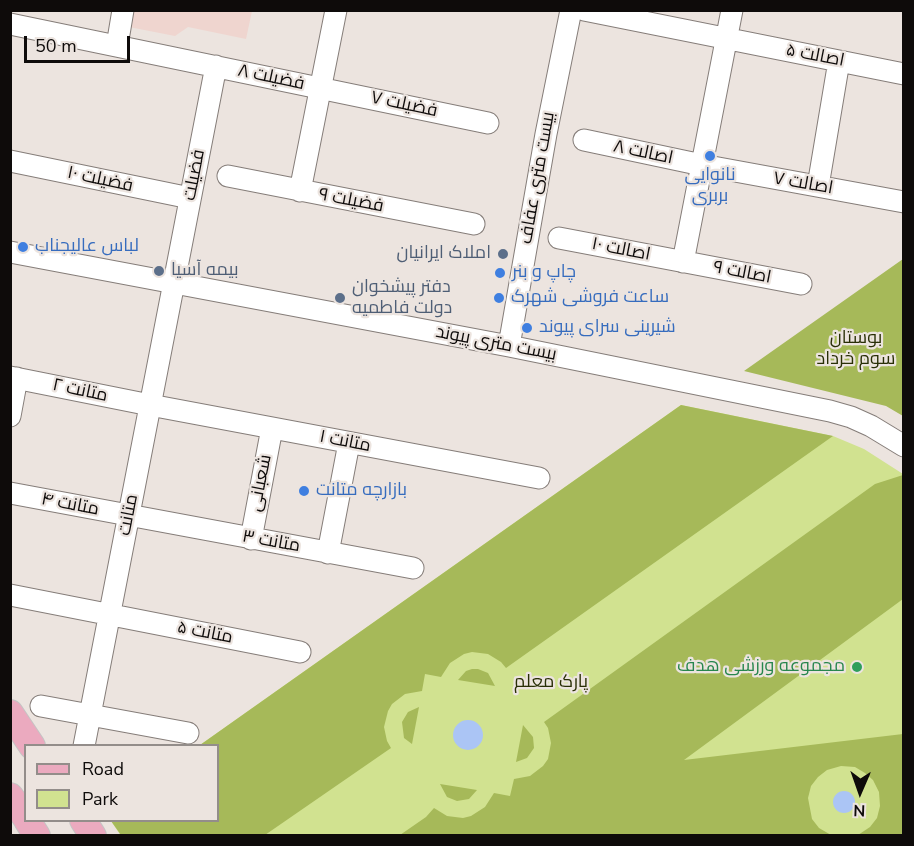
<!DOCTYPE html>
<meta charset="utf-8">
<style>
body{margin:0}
#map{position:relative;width:914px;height:846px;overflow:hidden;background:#ece4df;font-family:"Nunito Sans",sans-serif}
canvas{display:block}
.frame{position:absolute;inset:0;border:12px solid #0e0b0a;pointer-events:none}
.legend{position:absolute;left:24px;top:744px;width:195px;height:78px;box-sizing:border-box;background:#ece4df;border:2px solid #938d8a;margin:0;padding:8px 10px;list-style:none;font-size:18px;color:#0e0b0a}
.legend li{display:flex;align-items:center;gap:12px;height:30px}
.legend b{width:30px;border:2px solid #938d8a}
.north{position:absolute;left:830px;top:762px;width:60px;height:60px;-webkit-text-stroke:4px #ece4df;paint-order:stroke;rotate:182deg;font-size:16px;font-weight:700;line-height:24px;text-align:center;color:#0e0b0a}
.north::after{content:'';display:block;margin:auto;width:21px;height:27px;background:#0e0b0a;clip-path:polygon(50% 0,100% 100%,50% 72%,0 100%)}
.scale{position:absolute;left:24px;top:36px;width:106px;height:27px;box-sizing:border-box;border:3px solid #0e0b0a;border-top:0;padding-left:8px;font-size:18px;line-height:21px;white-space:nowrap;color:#0e0b0a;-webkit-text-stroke:4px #ece4df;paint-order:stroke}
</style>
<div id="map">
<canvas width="914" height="846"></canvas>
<div class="frame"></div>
<ul class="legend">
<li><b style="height:8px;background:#ebaabf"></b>Road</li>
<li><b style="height:16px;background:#d1e290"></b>Park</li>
</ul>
<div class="north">N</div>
<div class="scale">50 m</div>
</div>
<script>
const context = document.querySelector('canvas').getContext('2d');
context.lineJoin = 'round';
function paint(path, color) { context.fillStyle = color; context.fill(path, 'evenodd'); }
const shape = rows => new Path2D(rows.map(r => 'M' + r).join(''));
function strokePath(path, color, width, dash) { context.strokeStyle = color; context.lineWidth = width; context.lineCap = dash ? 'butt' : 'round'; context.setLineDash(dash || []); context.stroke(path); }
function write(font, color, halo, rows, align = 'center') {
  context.font = font + ' "Nunito Sans",Cairo,sans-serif'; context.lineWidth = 4.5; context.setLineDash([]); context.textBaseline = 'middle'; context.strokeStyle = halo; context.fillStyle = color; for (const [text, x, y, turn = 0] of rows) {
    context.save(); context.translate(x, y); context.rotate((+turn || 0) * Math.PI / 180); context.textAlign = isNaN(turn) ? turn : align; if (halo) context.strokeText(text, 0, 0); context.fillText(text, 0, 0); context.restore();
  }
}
paint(shape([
 [132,11,252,11,246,39,188,27,175,36,129,27]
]), '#efd5cf');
paint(shape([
 [681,405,833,436,864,449,903,474,903,835,121,836,111,821,218,820,218,746,200,745]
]), '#d1e290');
paint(shape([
 [903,259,903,416,886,406,744,371],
 [681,405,833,436,506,668,501,662,488,654,472,652,464,654,450,663,441,677,425,674,422,691,405,694,392,704,388,711,384,727,387,741,391,748,265,835,121,835,111,821,218,820,218,746,200,745],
 [903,475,903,599,684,760,903,734,903,835,858,835,870,827,877,818,880,806,879,792,873,780,865,773,855,767,841,766,827,770,818,777,811,786,808,798,812,819,819,828,831,835,400,835,426,817,434,808,447,816,463,818,471,816,485,807,494,793,510,796,514,779,530,776,543,766,548,759,551,743,548,728,544,722,875,484],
 [472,669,478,669,488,673,495,686,458,680,466,671],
 [419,707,412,744,404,738,402,722,408,712],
 [523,725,533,737,534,748,527,758,516,762],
 [440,784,477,790,469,799,457,801,447,797]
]), '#a6b959');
paint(shape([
 '453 735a15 15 0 1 1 30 0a15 15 0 1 1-30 0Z',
 '833 802a11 11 0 1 1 22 0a11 11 0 1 1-22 0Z'
]), '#abc5f5');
const minor = shape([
 [584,10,904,74],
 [10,24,488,123],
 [117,46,123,10],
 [584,140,702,165,904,202],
 [10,161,190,198],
 [228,176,474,224],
 [818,186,839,61],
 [300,191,336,10],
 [559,238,801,284],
 [10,252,509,346,830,411,851,417,871,426,904,446],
 [683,262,732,10],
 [509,346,546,134,571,10],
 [10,377,150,405,539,478],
 [10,416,17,378],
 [10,493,413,568],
 [251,539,272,428],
 [328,553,349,443],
 [10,595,300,652],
 [41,706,188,733],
 [84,746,216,66]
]);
const major = shape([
 [10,713,32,746],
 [10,796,26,818],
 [27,820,37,836],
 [83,820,93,836]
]);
strokePath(minor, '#857d79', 23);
strokePath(major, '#c5c4c4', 28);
strokePath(minor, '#fff', 21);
strokePath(major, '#ebaabf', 26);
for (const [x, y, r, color] of [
 [710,156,6,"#3f7fe0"],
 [23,247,6,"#3f7fe0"],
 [503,254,6,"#5c6f8a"],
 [159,271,6,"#5c6f8a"],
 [500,273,6,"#3f7fe0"],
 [340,298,6,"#5c6f8a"],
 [499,298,6,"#3f7fe0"],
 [527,328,6,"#3f7fe0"],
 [304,491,6,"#3f7fe0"],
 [857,667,6,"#2e9e5b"]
]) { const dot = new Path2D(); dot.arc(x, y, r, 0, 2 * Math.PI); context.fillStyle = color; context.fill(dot); strokePath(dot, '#ece4df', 2); }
write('18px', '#0e0b0a', '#ece4df', [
 ["اصالت ۵",815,56,11],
 ["فضیلت ۸",271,78,12],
 ["فضیلت ۷",404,105,12],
 ["اصالت ۸",643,153,12],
 ["فضیلت",195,175,-79],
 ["بیست متری عفاف",538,178,-80],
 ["فضیلت ۱۰",100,180,12],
 ["اصالت ۷",803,184,10],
 ["فضیلت ۹",351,201,11],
 ["اصالت ۱۰",621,250,11],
 ["اصالت ۹",742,273,11],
 ["بیست متری پیوند",496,344,11],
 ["متانت ۲",80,391,12],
 ["متانت ۱",345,442,11],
 ["شعبانی",261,483,-79],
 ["متانت ۴",70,505,11],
 ["متانت",129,515,-79],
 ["متانت ۳",271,542,10],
 ["متانت ۵",205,633,11]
]);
write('18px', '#366cbe', '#ece4df', [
 ["نانوایی",710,176,"center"],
 ["بربری",710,197,"center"],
 ["لباس عالیجناب",35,247],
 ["چاپ و بنر",512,273],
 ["ساعت فروشی شهرک",511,298],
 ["شیرینی سرای پیوند",539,328],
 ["بازارچه متانت",316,491]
], 'left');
write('18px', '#4e5e75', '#ece4df', [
 ["املاک ایرانیان",491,254,"right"],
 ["بیمه آسیا",171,271],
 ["دفتر پیشخوان",352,288],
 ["دولت فاطمیه",352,309]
], 'left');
write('18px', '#292f06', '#ece4df', [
 ["بوستان",856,339],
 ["سوم خرداد",856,360],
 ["پارک معلم",551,683]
]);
write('18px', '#27864d', '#ece4df', [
 ["مجموعه ورزشی هدف",845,667]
], 'right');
</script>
